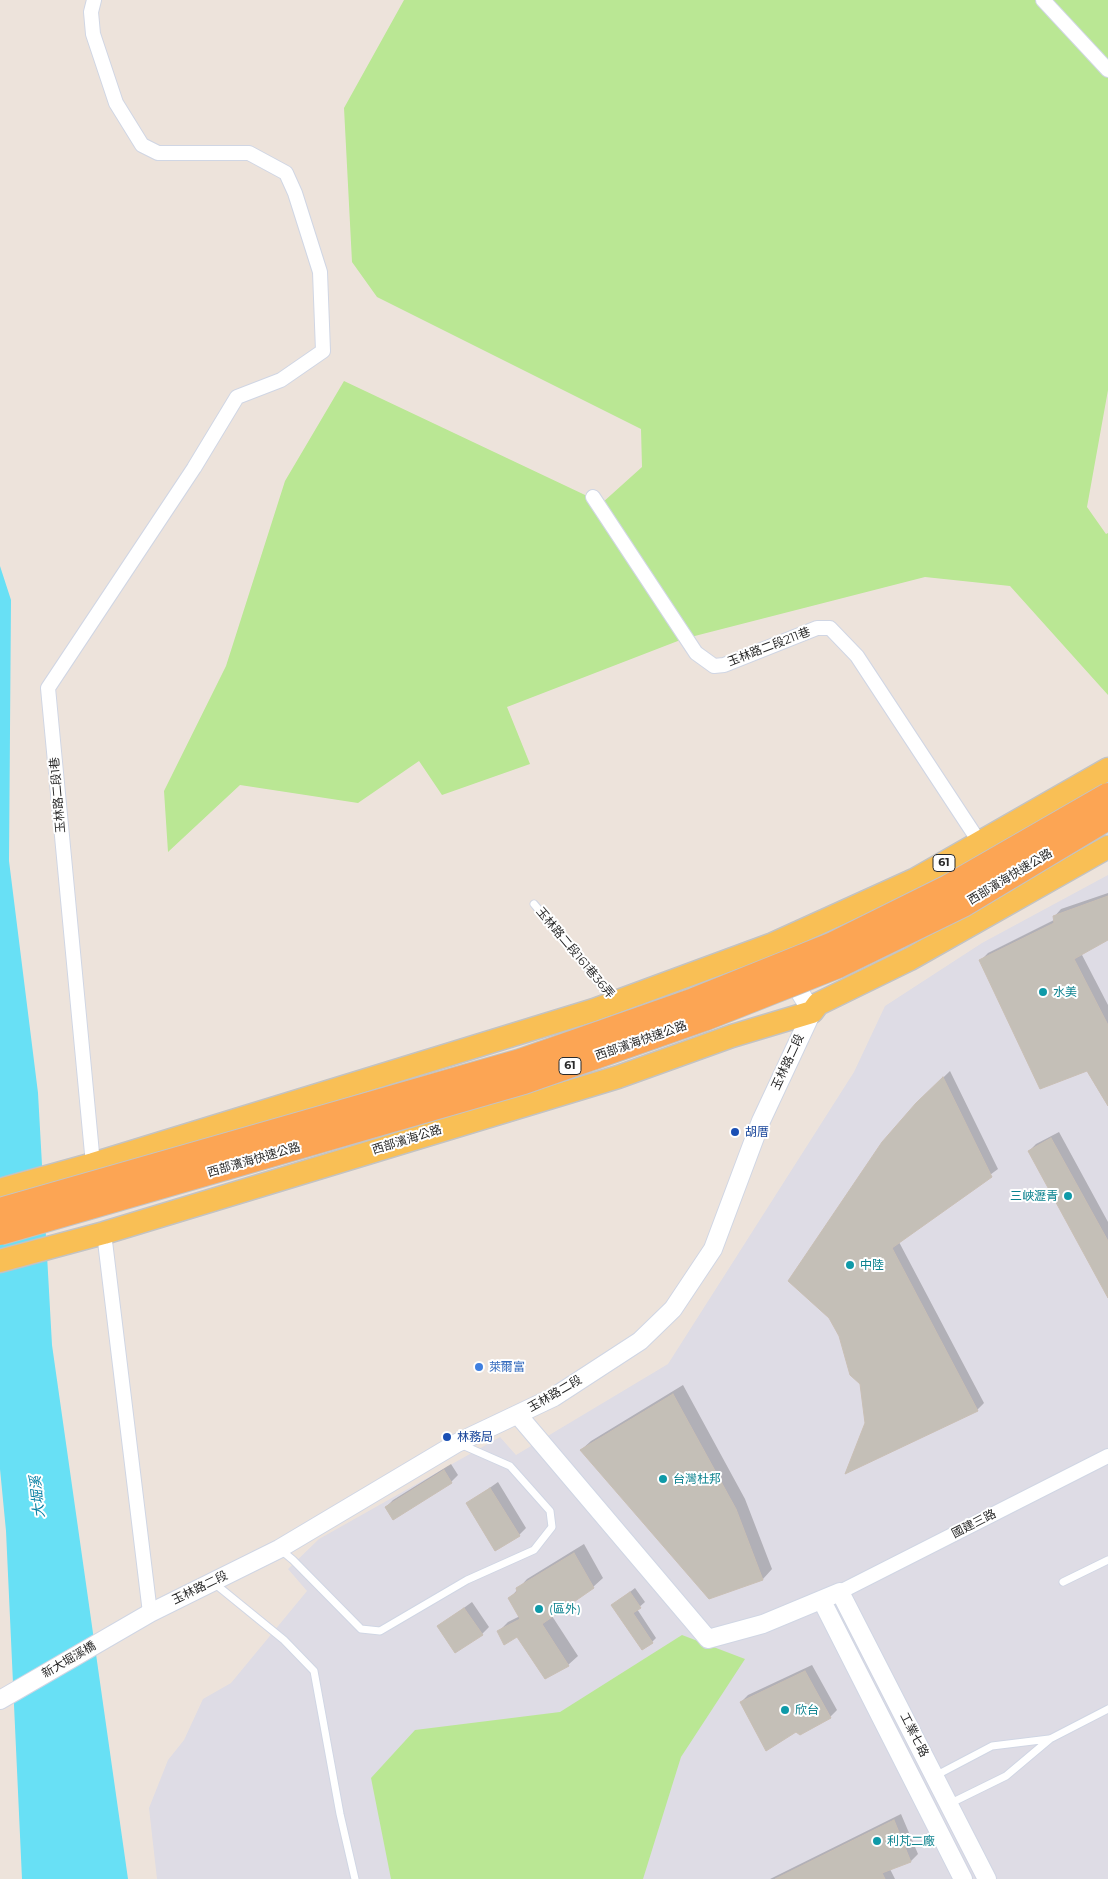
<!DOCTYPE html>
<meta charset="utf-8">
<style>
body{margin:0}
canvas{display:block;background:#ede3db}
</style>
<canvas width="1108" height="1879"></canvas>
<script>
const context = document.querySelector('canvas').getContext('2d');
context.lineJoin = 'round';
function paint(path, color) { context.fillStyle = color; context.fill(path, 'evenodd'); }
const shape = rows => new Path2D(rows.map(r => 'M' + r).join(''));
function strokePath(path, color, width, dash) { context.strokeStyle = color; context.lineWidth = width; context.lineCap = dash ? 'butt' : 'round'; context.setLineDash(dash || []); context.stroke(path); }
function write(font, color, halo, rows, align = 'center') {
  context.font = font + ' Montserrat,"Noto Sans TC",sans-serif'; context.lineWidth = 4; context.setLineDash([]); context.textBaseline = 'middle'; context.strokeStyle = halo; context.fillStyle = color; for (const [text, x, y, turn = 0] of rows) {
    context.save(); context.translate(x, y); context.rotate((+turn || 0) * Math.PI / 180); context.textAlign = isNaN(turn) ? turn : align; if (halo) context.strokeText(text, 0, 0); context.fillText(text, 0, 0); context.restore();
  }
}
paint(shape([
 [1108,875,1108,1879,157,1879,149,1808,168,1760,184,1740,203,1699,231,1683,307,1591,288,1569,319,1539,500,1437,516,1455,668,1364,854,1072,885,1006,982,943]
]), '#dedce5');
paint(shape([
 [404,0,1108,0,1108,390,1087,507,1106,534,1108,533,1108,695,1010,586,925,577,683,639,507,707,530,764,442,795,419,761,358,803,240,785,168,852,164,791,226,666,285,481,344,381,602,503,642,467,641,429,377,297,352,262,344,108],
 [682,1635,745,1659,681,1757,643,1879,391,1879,371,1778,415,1730,560,1712]
]), '#bae794');
paint(shape([
 [0,566,11,600,9,861,38,1093,52,1345,128,1879,22,1879,6,1531,0,1469]
]), '#68e0f5');
paint(shape([
 [1108,893,1108,938,1081,953,1108,1005,1108,1090,981,960,988,953,1054,920,1054,917,1061,909],
 [950,1071,998,1169,899,1242,984,1403,977,1410,866,1423,861,1383,917,1103],
 [1059,1132,1108,1222,1108,1295,1029,1151,1036,1144],
 [683,1385,745,1499,772,1569,763,1579,709,1597,581,1450,591,1441],
 [451,1464,458,1475,451,1482,386,1507,393,1500],
 [498,1482,526,1528,519,1535,467,1504],
 [584,1544,603,1578,593,1587,552,1616,578,1656,568,1665,518,1635,499,1631,508,1622,520,1616,509,1599,527,1579],
 [635,1588,645,1602,637,1609,656,1638,652,1642,613,1605],
 [472,1602,489,1627,482,1634,439,1626],
 [812,1665,837,1710,830,1717,796,1730,741,1702,748,1695],
 [901,1814,918,1854,911,1861,890,1869,895,1879,770,1879]
]), '#0003');
const building = shape([
 [1108,896,1108,940,1074,959,1108,1025,1108,1106,1087,1071,1040,1089,979,960,1054,923,1053,916,1108,896],
 [943,1077,992,1177,892,1248,978,1411,845,1474,865,1423,860,1384,850,1375,839,1336,829,1318,788,1281,882,1142,916,1103,943,1077],
 [1051,1138,1108,1241,1108,1298,1028,1151,1051,1138],
 [673,1394,736,1509,763,1580,709,1599,580,1450,673,1394],
 [444,1470,452,1483,393,1520,385,1507,444,1470],
 [490,1488,520,1536,495,1551,466,1503,490,1488],
 [574,1553,594,1588,542,1624,569,1666,545,1679,517,1637,504,1645,497,1631,520,1619,508,1598,517,1592,516,1588,574,1553],
 [630,1592,641,1608,633,1613,653,1643,642,1650,611,1605,630,1592],
 [464,1608,483,1635,455,1653,437,1626,464,1608],
 [805,1671,831,1718,800,1735,796,1732,766,1751,740,1702,805,1671],
 [894,1820,911,1862,882,1873,885,1879,775,1879,894,1820]
]);
paint(building, '#c4bfb7');
strokePath(building, '#c9bfb5', 1);
const service = shape([
 [534,904,614,1000],
 [281,1550,293,1560,361,1629,380,1631,467,1580,534,1550,552,1527,550,1511,510,1466,460,1444],
 [1063,1582,1108,1560],
 [214,1583,284,1640,314,1671,340,1814,355,1879],
 [935,1776,992,1746,1049,1739],
 [949,1804,1006,1776,1050,1739,1108,1709]
]);
const minor = shape([
 [1043,0,1108,70],
 [593,497,696,653,714,666,724,665,817,628,830,628,857,656,980,843],
 [93,1164,48,688,194,468,237,397,281,380,323,351,320,272,295,193,286,173,249,153,158,153,142,145,116,103,93,34,91,12,94,0],
 [104,1233,150,1613],
 [840,1592,1108,1456]
]);
const tertiary = shape([
 [518,1415,708,1639,763,1624,840,1592,987,1879],
 [822,1601,963,1879],
 [0,1700,150,1613,279,1549,457,1443,554,1397,640,1341,673,1309,713,1249,761,1121,812,1012,788,973]
]);
const primary = shape([
 [0,1190,93,1164,594,1010,773,944,914,880,1108,769],
 [0,1261,104,1233,618,1077,732,1036,812,1012,818,1004,910,959,1108,847]
]);
strokePath(service, '#d0d6e4', 9);
strokePath(minor, '#d0d6e4', 16);
strokePath(tertiary, '#d0d6e4', 20);
strokePath(primary, '#c3c3c3', 25);
strokePath(service, '#fff', 7);
strokePath(minor, '#fff', 14);
strokePath(tertiary, '#fff', 18);
strokePath(primary, '#f9bf55', 22);
const trunkBridge = shape([
 [0,1210,520,1061,694,1000,831,945,948,887,1108,795],
 [0,1233,524,1082,704,1019,838,966,963,905,1108,818]
]);
strokePath(trunkBridge, '#c3c3c3', 26, []);
strokePath(trunkBridge, '#fca554', 24);
for (const [x, y, r, color] of [
 [1043,992,5,"#0f9aa8"],
 [735,1132,5,"#1a4fb4"],
 [1068,1196,5,"#0f9aa8"],
 [850,1265,5,"#0f9aa8"],
 [479,1367,5,"#3f7fe0"],
 [447,1437,5,"#1a4fb4"],
 [663,1479,5,"#0f9aa8"],
 [539,1609,5,"#0f9aa8"],
 [785,1710,5,"#0f9aa8"],
 [877,1841,5,"#0f9aa8"]
]) { const dot = new Path2D(); dot.arc(x, y, r, 0, 2 * Math.PI); context.fillStyle = color; context.fill(dot); strokePath(dot, '#fff', 2); }
for (const [x, y, w] of [
 [944,863,22],
 [570,1066,22]
]) { const box = new Path2D(); box.roundRect(x - w / 2, y - 8.5, w, 17, 4); context.fillStyle = '#fff'; context.fill(box); strokePath(box, '#2a2a2a', 1); }
write('bold 11px', '#2a2a2a', null, [
 ["61",944,863],
 ["61",570,1066]
]);
write('12px', '#2a2a2a', '#fff', [
 ["玉林路二段211巷",769,647,-21],
 ["玉林路二段1巷",58,795,-95],
 ["西部濱海快速公路",1010,877,-31],
 ["玉林路二段161巷36弄",575,953,50],
 ["西部濱海快速公路",641,1041,-19],
 ["玉林路二段",788,1062,-65],
 ["西部濱海公路",407,1140,-17],
 ["西部濱海快速公路",254,1160,-16],
 ["玉林路二段",555,1394,-30],
 ["國建三路",974,1524,-27],
 ["玉林路二段",200,1588,-26],
 ["新大堀溪橋",69,1660,-30],
 ["工業七路",914,1735,63]
]);
write('12px', '#0d838f', '#fff', [
 ["水美",1053,992],
 ["三峽瀝青",1058,1196,"right"],
 ["中陸",860,1265],
 ["台灣杜邦",673,1479],
 ["(區外)",549,1609],
 ["欣台",795,1710],
 ["利芃二廠",887,1841]
], 'left');
write('12px', '#164399', '#fff', [
 ["胡厝",745,1132],
 ["林務局",457,1437]
], 'left');
write('12px', '#366cbe', '#fff', [
 ["萊爾富",489,1367]
], 'left');
write('italic 14px', '#067fa3', '#fff', [
 ["大堀溪",38,1497,-96]
]);
</script>
